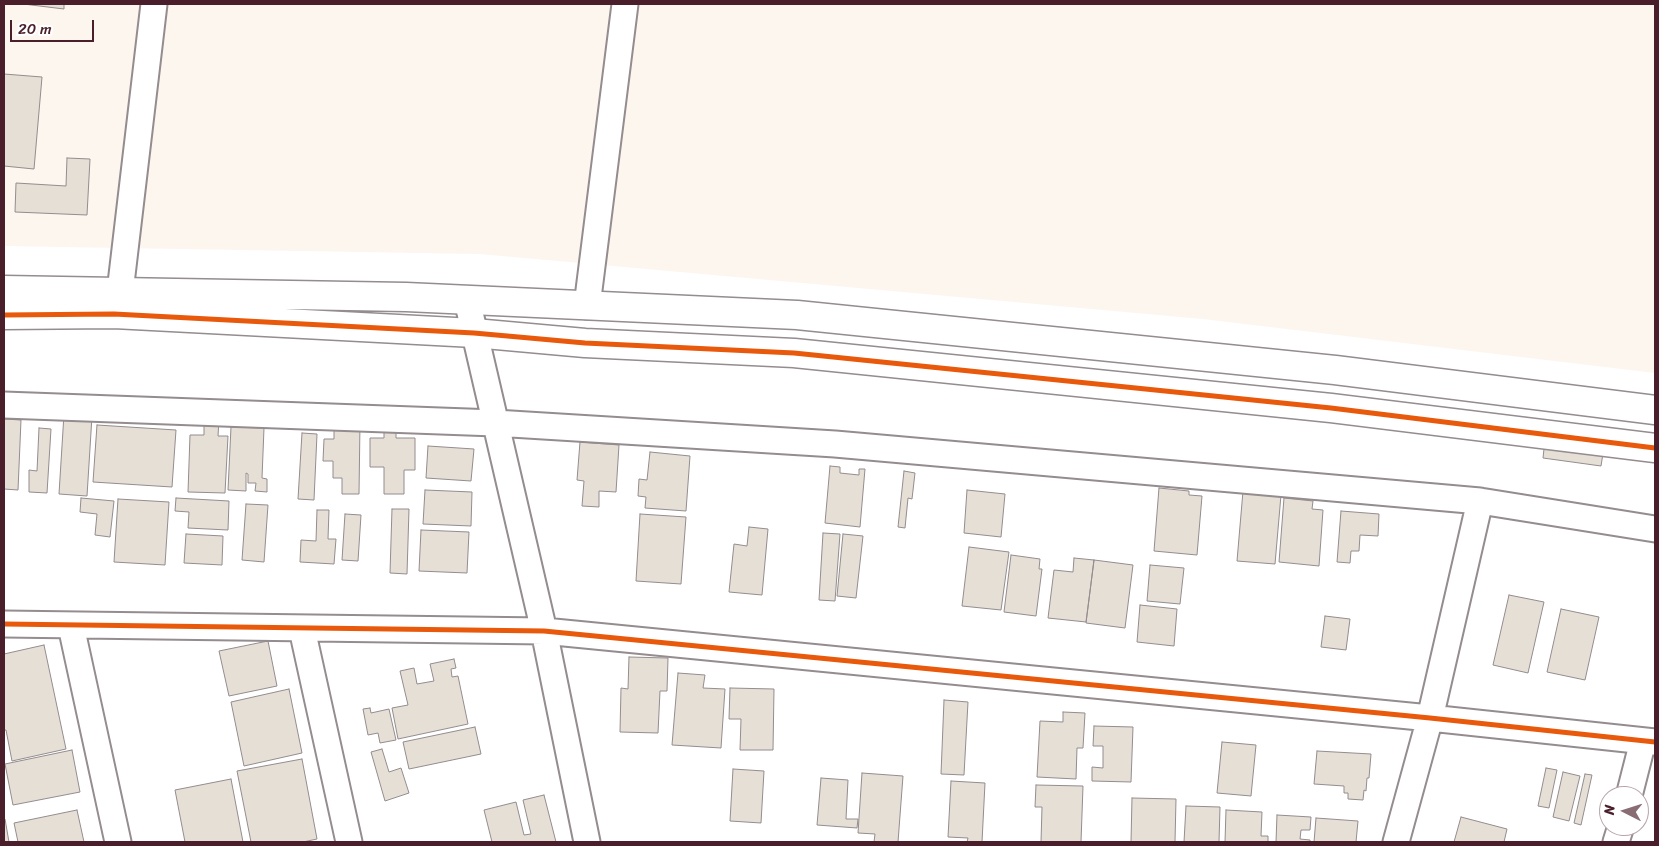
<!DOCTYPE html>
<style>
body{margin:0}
#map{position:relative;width:1659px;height:846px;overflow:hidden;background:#fff;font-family:Sriracha,sans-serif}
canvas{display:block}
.frame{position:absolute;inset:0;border:5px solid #4a1f2b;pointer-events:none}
.north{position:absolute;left:1599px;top:786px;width:50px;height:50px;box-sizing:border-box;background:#fff;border:1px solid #b7a5aa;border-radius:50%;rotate:275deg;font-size:14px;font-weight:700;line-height:20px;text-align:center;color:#4a1f2b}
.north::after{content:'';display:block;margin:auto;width:18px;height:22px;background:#896d75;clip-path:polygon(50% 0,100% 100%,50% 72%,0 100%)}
.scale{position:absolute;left:10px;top:20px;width:84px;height:22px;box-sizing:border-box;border:2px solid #4a1f2b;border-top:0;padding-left:6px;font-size:15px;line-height:18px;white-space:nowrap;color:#4a1f2b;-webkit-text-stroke:4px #fff;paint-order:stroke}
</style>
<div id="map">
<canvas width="1659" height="846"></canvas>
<div class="frame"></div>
<div class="north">N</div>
<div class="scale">20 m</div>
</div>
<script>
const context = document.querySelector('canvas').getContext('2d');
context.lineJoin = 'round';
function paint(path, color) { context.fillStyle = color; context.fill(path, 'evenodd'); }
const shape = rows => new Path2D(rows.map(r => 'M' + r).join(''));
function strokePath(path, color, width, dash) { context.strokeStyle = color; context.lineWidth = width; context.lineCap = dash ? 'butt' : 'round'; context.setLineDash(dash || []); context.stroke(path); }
paint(shape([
 [4,4,1655,4,1655,373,1203,319,480,254,4,246]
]), '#fcf6ee');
const building = shape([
 [23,4,64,4,64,9,23,4],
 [4,74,42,77,34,169,4,166,4,74],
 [67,158,90,159,87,215,15,212,16,183,66,186,67,158],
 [64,414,92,416,87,496,59,494,64,414],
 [4,419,21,420,18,490,4,489,4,419],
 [204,419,219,419,218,436,228,436,225,493,188,492,190,435,204,435,204,419],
 [334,423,360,423,359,494,342,494,342,478,333,478,333,461,323,461,324,439,334,439,334,423],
 [97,425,176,430,172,487,93,482,97,425],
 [231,427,264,428,262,478,267,479,267,492,255,491,256,483,248,483,248,474,246,473,246,491,228,490,231,427],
 [384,427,396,428,396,438,415,438,415,470,404,470,404,494,384,494,384,467,370,467,370,438,384,438,384,427],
 [39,428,51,429,47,493,29,492,29,470,37,471,39,428],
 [302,433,317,434,314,500,298,499,302,433],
 [1545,440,1604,447,1601,466,1543,458,1545,440],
 [580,442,619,445,616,492,599,491,599,507,582,506,584,481,577,480,580,442],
 [428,446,474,449,471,481,426,478,428,446],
 [650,452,690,456,686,511,645,508,646,497,638,496,639,479,647,480,650,452],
 [830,466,840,467,840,473,859,475,859,469,865,469,860,527,825,523,830,466],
 [904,471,915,473,912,499,908,498,905,528,898,527,904,471],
 [1159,488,1189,491,1189,495,1202,496,1197,555,1154,551,1159,488],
 [425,490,472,492,471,526,423,524,425,490],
 [967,490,1005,494,1001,537,964,533,967,490],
 [1243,491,1281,495,1275,564,1237,561,1243,491],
 [81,498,114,501,110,537,95,535,97,514,80,512,81,498],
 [176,498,229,501,228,530,188,528,189,512,175,511,176,498],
 [1284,498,1313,501,1312,509,1323,510,1319,566,1279,562,1284,498],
 [118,499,169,502,165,565,114,562,118,499],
 [246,504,268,505,264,562,242,560,246,504],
 [392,509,409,509,407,574,390,573,392,509],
 [317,510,329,510,328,539,336,539,334,564,300,562,301,540,316,541,317,510],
 [1341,511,1379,514,1378,536,1360,535,1359,551,1351,551,1350,563,1337,562,1341,511],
 [345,514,361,515,358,561,342,560,345,514],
 [640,514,686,517,681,584,636,581,640,514],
 [749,527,768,529,762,595,729,592,734,544,747,546,749,527],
 [421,530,469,532,467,573,419,571,421,530],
 [823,533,840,534,835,601,819,600,823,533],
 [186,534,223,536,222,565,184,563,186,534],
 [843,534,863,536,856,598,837,596,843,534],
 [969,547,1009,552,1001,610,962,606,969,547],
 [1011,555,1040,559,1039,569,1042,569,1036,616,1004,612,1011,555],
 [1074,558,1094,560,1086,622,1048,618,1054,570,1073,572,1074,558],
 [1094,560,1133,565,1125,628,1086,623,1094,560],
 [1150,565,1184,568,1180,604,1147,601,1150,565],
 [1509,595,1544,602,1528,673,1493,665,1509,595],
 [1140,605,1177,609,1174,646,1137,642,1140,605],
 [1561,609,1599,617,1585,680,1547,672,1561,609],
 [1325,616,1350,619,1346,650,1321,647,1325,616],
 [268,641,277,686,229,696,219,651,268,641],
 [44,645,66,749,12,761,6,730,4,730,4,654,44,645],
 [629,657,668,658,667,691,660,691,658,733,620,732,621,688,628,689,629,657],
 [454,659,456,668,451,669,452,677,458,676,468,724,398,739,392,708,408,705,400,671,414,668,417,684,434,681,430,664,454,659],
 [678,673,705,675,703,688,725,689,721,748,672,745,678,673],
 [730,688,774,689,773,750,740,750,741,719,729,719,730,688],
 [289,689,302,753,244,766,231,702,289,689],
 [944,700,968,702,964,775,941,774,944,700],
 [370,708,371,713,389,709,396,740,380,743,378,733,368,735,363,709,370,708],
 [1063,712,1085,713,1083,748,1077,748,1076,779,1037,777,1040,721,1063,722,1063,712],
 [1094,726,1133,727,1131,782,1092,781,1092,767,1103,768,1103,746,1093,746,1094,726],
 [475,727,481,754,409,769,403,742,475,727],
 [1222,742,1256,745,1251,796,1217,793,1222,742],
 [382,749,389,772,401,768,409,793,385,801,371,752,382,749],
 [72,750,80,792,13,805,5,764,72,750],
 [1317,751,1371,754,1369,778,1367,778,1366,791,1364,790,1363,800,1348,799,1348,793,1344,793,1344,786,1314,784,1317,751],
 [302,759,317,839,303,842,251,842,237,771,302,759],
 [1546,768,1557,770,1549,808,1538,806,1546,768],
 [733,769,764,771,761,823,730,821,733,769],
 [1563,772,1580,776,1569,821,1553,817,1563,772],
 [862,773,903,776,898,842,874,842,875,834,858,833,862,773],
 [1585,774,1592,775,1581,825,1574,823,1585,774],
 [821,778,848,780,846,819,858,819,857,828,817,825,821,778],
 [231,779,243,842,185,842,175,790,231,779],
 [951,781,985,783,982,842,967,842,968,838,948,837,951,781],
 [1036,785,1083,786,1081,842,1041,842,1042,807,1035,807,1036,785],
 [544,795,556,842,492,842,484,810,516,802,524,835,531,834,523,800,544,795],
 [1132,798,1176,799,1175,842,1131,842,1132,798],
 [1186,806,1220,807,1219,842,1184,842,1186,806],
 [77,810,84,842,18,842,14,823,77,810],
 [1226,810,1262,812,1261,836,1268,836,1268,842,1225,842,1226,810],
 [1277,815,1311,817,1310,830,1301,830,1300,839,1310,840,1310,842,1276,842,1277,815],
 [1461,817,1507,829,1504,842,1454,842,1461,817],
 [1316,818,1358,821,1356,842,1314,842,1316,818],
 [4,819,5,819,9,842,4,842,4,819]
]);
paint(building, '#e5dfd6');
strokePath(building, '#948c8e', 1);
const minor = shape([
 [120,292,154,4],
 [467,300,544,631,587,842],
 [587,306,625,4],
 [4,405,495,423,835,444,1480,501,1655,529],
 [4,624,544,631,1430,718,1655,742],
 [71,626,118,842],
 [302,629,349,842],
 [1629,796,1643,741],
 [1396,842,1430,718,1480,501],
 [1616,842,1621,826]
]);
const tertiary = shape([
 [4,290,406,297,797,315,1335,370,1655,410],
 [4,315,114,314,474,333,585,343,794,353,1331,408,1655,448]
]);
strokePath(minor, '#948c8e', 29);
strokePath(tertiary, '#948c8e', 31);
strokePath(minor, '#fff', 25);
strokePath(tertiary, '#fff', 28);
strokePath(shape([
 [4,315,114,314,474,333,585,343,794,353,1331,408,1655,448],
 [4,624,544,631,1430,718,1655,742]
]), '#e8590c', 5);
</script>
